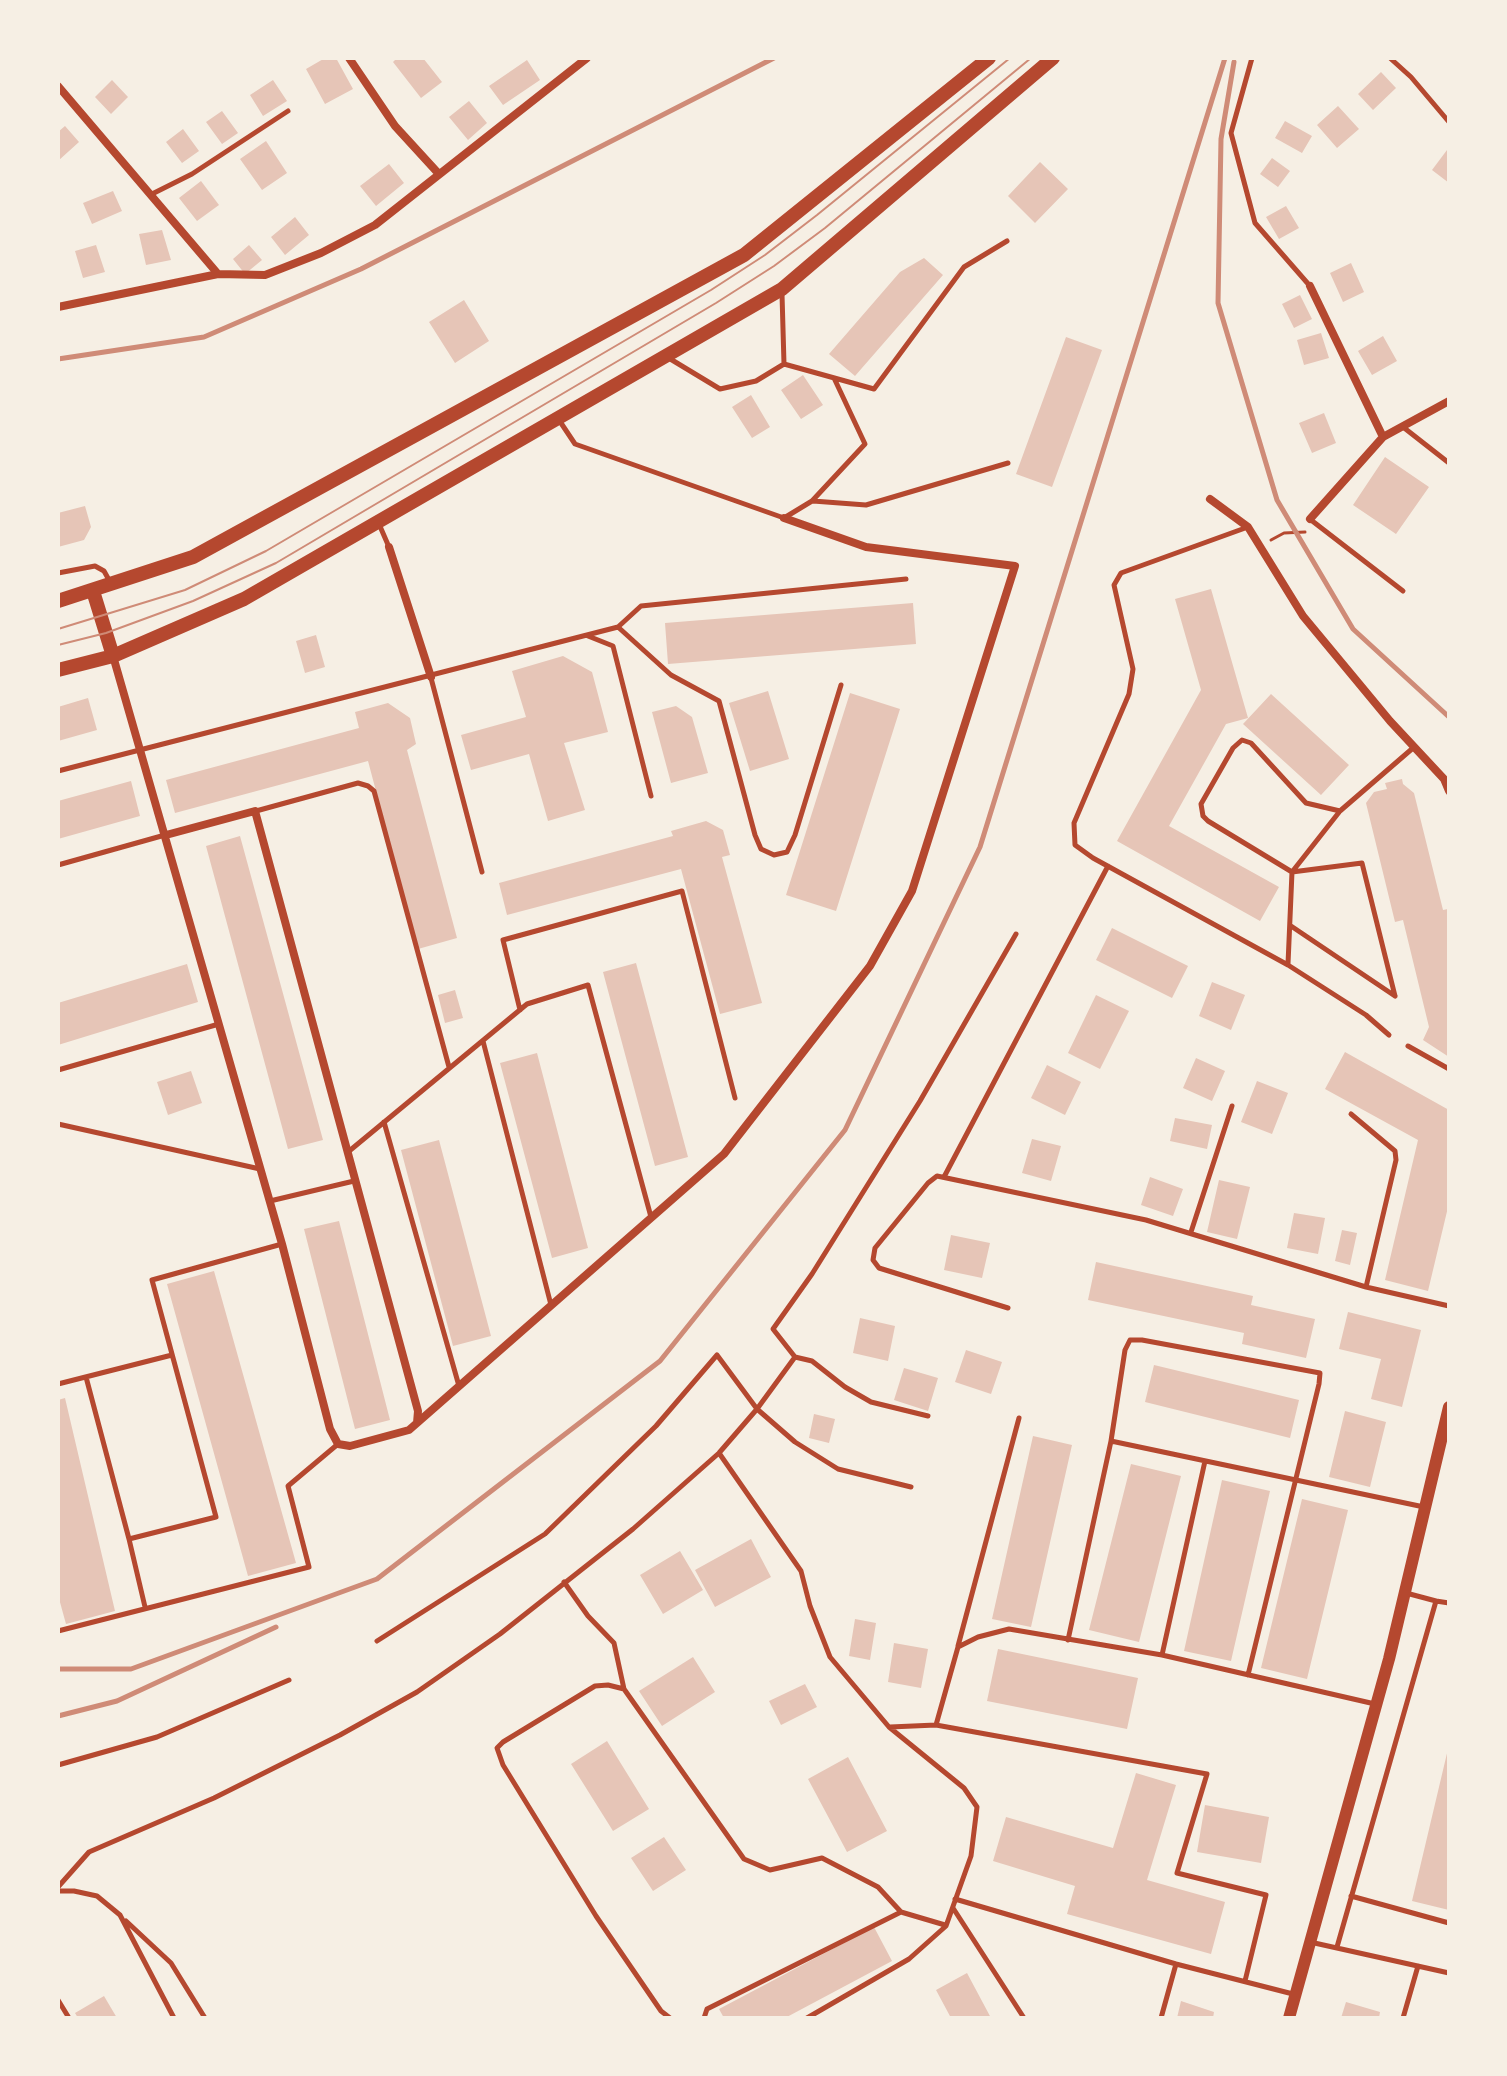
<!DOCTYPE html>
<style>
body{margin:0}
#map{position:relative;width:1507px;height:2076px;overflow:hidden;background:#f6efe4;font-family:Raleway,sans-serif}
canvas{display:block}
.frame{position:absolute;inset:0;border:60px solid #f6efe4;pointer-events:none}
</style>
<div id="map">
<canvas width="1507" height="2076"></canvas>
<div class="frame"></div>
</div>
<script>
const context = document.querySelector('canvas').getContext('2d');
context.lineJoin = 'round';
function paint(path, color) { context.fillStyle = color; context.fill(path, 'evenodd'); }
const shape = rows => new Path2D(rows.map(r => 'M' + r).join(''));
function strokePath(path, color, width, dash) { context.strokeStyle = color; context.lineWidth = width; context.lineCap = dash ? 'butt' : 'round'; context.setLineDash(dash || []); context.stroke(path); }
paint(shape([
 [325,58,336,58,353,89,325,104,306,69],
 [397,58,423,58,442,82,421,98,393,62],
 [527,60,540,80,503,105,489,86],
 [1381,72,1396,88,1373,110,1358,94],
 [112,80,128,97,111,114,95,97],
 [273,80,287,101,263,116,250,95],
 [469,101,487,123,468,140,449,117],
 [1338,106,1359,129,1337,148,1317,125],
 [222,111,238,133,222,144,206,122],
 [1285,121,1312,136,1302,153,1275,138],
 [65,126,79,142,58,161,58,132],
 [183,129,199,151,182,163,166,142],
 [266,141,287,173,262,190,240,159],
 [1447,150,1449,152,1449,183,1432,170],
 [1272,158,1290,171,1278,187,1260,174],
 [1040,162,1068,189,1035,223,1008,196],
 [389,164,404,183,376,206,360,186],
 [201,181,219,205,197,221,179,198],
 [113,191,122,211,92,224,83,203],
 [1286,206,1299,228,1279,239,1266,217],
 [295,217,309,235,285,255,271,237],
 [162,230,171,260,146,265,139,234],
 [96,245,105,272,83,278,75,251],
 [249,245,262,260,245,274,233,259],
 [924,258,943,275,855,376,829,354,900,272],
 [1351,263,1364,292,1343,302,1330,273],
 [1300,295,1312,319,1294,328,1282,304],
 [464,300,489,341,455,363,429,322],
 [1321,333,1329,358,1304,365,1297,340],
 [1383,336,1397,361,1372,375,1358,351],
 [1066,337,1102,350,1052,487,1016,474],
 [803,375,823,405,801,419,781,390],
 [751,395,770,427,752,438,732,407],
 [1324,413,1336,443,1312,453,1299,423],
 [1385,457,1429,487,1396,534,1353,505],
 [85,506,91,527,84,540,58,547,58,513],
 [1211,589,1248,718,1226,724,1169,826,1279,887,1260,921,1117,841,1201,690,1175,599],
 [913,603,916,644,668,664,665,623],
 [316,635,325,667,305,673,296,641],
 [563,656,592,672,608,732,564,743,585,810,548,821,529,754,471,770,461,735,526,717,512,671],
 [768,691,789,759,750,771,729,703],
 [850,693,900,709,836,911,786,895],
 [1271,694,1349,765,1321,795,1243,724],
 [88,698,97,730,58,741,58,707],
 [388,703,410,718,416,744,407,750,457,938,418,949,368,761,175,813,166,780,359,728,355,712],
 [676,706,692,717,708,773,671,783,652,712],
 [1402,779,1403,784,1414,793,1443,910,1448,909,1449,911,1449,1057,1423,1040,1429,1027,1403,920,1395,922,1366,803,1374,792,1387,789,1385,783],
 [131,781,140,816,58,839,58,801],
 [706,821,723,830,730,855,722,857,762,1003,720,1014,681,869,507,915,499,883,673,836,671,831],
 [240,836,323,1140,288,1149,206,846],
 [1112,928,1188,966,1172,998,1096,960],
 [636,963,688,1157,655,1166,603,972],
 [187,964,198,1002,58,1045,58,1003],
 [1212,982,1245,995,1231,1030,1199,1016],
 [455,990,463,1018,445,1023,438,995],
 [1096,995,1129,1011,1100,1069,1068,1053],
 [1345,1052,1449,1110,1449,1203,1428,1291,1385,1280,1418,1140,1325,1089],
 [537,1053,588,1248,552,1258,500,1063],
 [1196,1058,1225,1071,1212,1101,1183,1088],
 [1047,1065,1081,1082,1065,1115,1031,1098],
 [191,1071,202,1103,168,1115,157,1082],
 [1257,1081,1288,1093,1272,1134,1241,1122],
 [1175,1118,1212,1125,1207,1149,1170,1141],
 [1032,1139,1061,1146,1051,1181,1022,1173],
 [439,1140,491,1336,453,1346,401,1150],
 [1150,1177,1183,1189,1173,1216,1141,1205],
 [1219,1180,1250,1187,1237,1239,1207,1232],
 [1294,1213,1325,1218,1318,1254,1287,1248],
 [339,1221,390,1420,355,1429,304,1229],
 [1342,1230,1357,1233,1350,1265,1335,1261],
 [951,1235,990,1243,982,1278,944,1270],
 [1096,1262,1253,1296,1251,1305,1315,1319,1306,1358,1242,1344,1244,1333,1088,1300],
 [214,1271,296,1563,248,1576,167,1284],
 [1348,1312,1421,1330,1402,1407,1371,1399,1381,1359,1339,1349],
 [860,1318,895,1326,888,1361,853,1353],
 [966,1350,1002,1362,991,1394,955,1382],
 [1154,1365,1299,1400,1290,1438,1145,1402],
 [904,1368,938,1378,928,1411,894,1400],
 [65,1398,115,1611,66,1624,58,1595,58,1400],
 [1345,1411,1386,1422,1370,1487,1329,1477],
 [814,1414,835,1419,829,1443,809,1438],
 [1033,1436,1072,1445,1031,1627,992,1619],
 [1131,1464,1181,1476,1139,1642,1089,1630],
 [1222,1480,1270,1491,1231,1661,1184,1651],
 [1302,1499,1348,1510,1307,1679,1261,1668],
 [751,1539,771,1577,715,1607,695,1570],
 [680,1551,703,1590,663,1614,640,1575],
 [855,1619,876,1623,870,1660,849,1656],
 [894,1643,928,1649,921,1688,888,1682],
 [998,1649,1138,1678,1127,1729,987,1701],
 [693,1657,715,1692,662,1726,639,1691],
 [805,1684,817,1707,781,1725,769,1701],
 [607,1741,649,1809,613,1831,571,1764],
 [1448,1749,1449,1749,1449,1910,1412,1901],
 [848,1757,887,1831,847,1852,808,1779],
 [1136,1773,1176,1785,1147,1880,1225,1902,1211,1954,1067,1914,1075,1886,993,1861,1006,1817,1113,1848],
 [1205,1805,1269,1817,1261,1863,1197,1852],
 [664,1837,686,1870,653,1891,631,1858],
 [874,1927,892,1961,785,2018,724,2018,719,2009],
 [967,1973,991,2018,951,2018,936,1990],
 [104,1996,117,2018,78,2018,75,2013],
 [1181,2001,1214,2012,1213,2018,1177,2018],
 [1346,2002,1380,2012,1379,2018,1341,2018]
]), '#e6c5b7');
strokePath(shape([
 [1271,540,1284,533,1305,532]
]), '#b5482f', 3);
strokePath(shape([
 [1252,58,1231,133,1255,223,1310,286],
 [1390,58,1411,77,1449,122],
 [152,194,192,174,288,111],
 [667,357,720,389,756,381,784,364,782,294],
 [784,364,874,389,964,267,1007,241],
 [559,420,575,444,784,518,812,501,865,444,834,378],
 [1403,427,1449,463],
 [813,501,866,505,1008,463],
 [1311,520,1403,591],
 [379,524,389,547],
 [1248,527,1121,573,1114,585,1133,669,1129,694,1074,823,1075,845,1093,858,1288,965,1366,1015,1389,1035],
 [58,573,95,566,104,571,109,580],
 [618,627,641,606,906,579],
 [588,636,613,646,651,796],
 [431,678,482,872],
 [58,771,618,627,671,675,719,701,755,835,761,849,774,855,787,852,795,835,841,685],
 [256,811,358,783,368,786,374,791,449,1067],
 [58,865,165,835],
 [1292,872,1362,863,1395,996],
 [1292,872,1340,811,1413,748],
 [1291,926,1395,996],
 [1288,964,1292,872,1208,821,1203,816,1201,804,1233,748,1242,740,1251,743,1306,803,1340,811],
 [520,1010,503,940,682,891,735,1098],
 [483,1041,551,1305],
 [1408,1046,1449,1069],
 [58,1070,219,1024],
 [1351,1114,1395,1151,1396,1160,1366,1287],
 [384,1122,459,1386],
 [58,1124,260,1169],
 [348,1152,527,1004,588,985,651,1217],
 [944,1177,1108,866],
 [270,1201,354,1181],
 [1191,1232,1232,1106],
 [1008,1308,879,1268,873,1260,875,1248,928,1183,937,1176,1146,1220,1366,1287,1449,1306],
 [86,1377,129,1539],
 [58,1384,172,1355],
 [928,1416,871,1402,845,1387,812,1361,795,1357,773,1329,812,1274,920,1101,1016,934],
 [1111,1441,1125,1350,1130,1340,1142,1340,1320,1373,1319,1384,1248,1675],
 [719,1453,801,1571,810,1606,830,1657,889,1727,964,1788,977,1807,971,1856,946,1926,909,1959,807,2018],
 [564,1582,588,1616,614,1643,624,1689],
 [1406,1593,1436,1601],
 [145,1607,129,1539,216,1517,152,1280,282,1244],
 [58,1631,309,1567,288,1486,338,1444],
 [1068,1640,1111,1441,1424,1507],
 [377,1641,545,1534,656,1426,717,1355,757,1409,795,1442,838,1469,911,1487],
 [958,1646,1019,1418],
 [1162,1655,1205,1461],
 [936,1725,958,1647,978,1637,1009,1629,1162,1655,1375,1704],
 [890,1727,936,1725,1207,1774,1177,1873,1266,1895,1245,1981],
 [58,1765,157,1737,289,1680],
 [58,1887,89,1852,214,1798,340,1735,417,1692,500,1634,633,1529,719,1453,757,1409,795,1357],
 [58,1891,74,1891,97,1896,120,1915,174,2018],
 [1351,1896,1449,1923],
 [955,1899,1176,1964,1293,1994],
 [953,1908,1024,2018],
 [126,1921,171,1963,205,2018],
 [1310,1942,1449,1973],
 [1337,1947,1436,1601,1449,1603],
 [58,2000,69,2018],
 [670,2018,661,2011,596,1916,503,1765,497,1748,503,1742,595,1686,608,1685,624,1689,744,1859,770,1870,822,1858,878,1887,901,1912],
 [704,2018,707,2009,901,1912,945,1925],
 [1161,2018,1176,1964],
 [1403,2018,1418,1966]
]), '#b5482f', 5);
strokePath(shape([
 [349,58,395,126,438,173],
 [58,86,218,274],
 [1310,286,1383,437],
 [58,307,218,274,265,275,321,253,375,225,587,58],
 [1210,499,1248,527,1303,616,1390,721,1444,779,1449,791],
 [1310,519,1383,437,1449,401],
 [389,547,431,677],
 [113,656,282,1244,330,1429,338,1444,350,1446,409,1430,417,1423,418,1411,255,811,166,835],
 [417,1423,724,1154,870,966,912,891,1015,566,866,547,784,518]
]), '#b5482f', 8);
strokePath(shape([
 [1289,2018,1389,1659,1449,1407]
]), '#b5482f', 12);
strokePath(shape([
 [93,591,113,656],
 [58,601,193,557,744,255,989,58],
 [58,670,113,656,244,599,782,289,1053,58]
]), '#b5482f', 14);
strokePath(shape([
 [58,629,185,590,266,551,711,290,765,255,817,215,1010,58],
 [58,645,106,633,193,601,276,563,716,303,774,266,825,228,1031,58]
]), '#cf8b77', 2);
strokePath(shape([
 [1234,62,1221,139,1218,303,1277,500,1353,629,1449,717],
 [58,359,204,337,361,269,774,58],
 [58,1669,131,1669,377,1579,660,1361,845,1130,980,847,1225,58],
 [58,1716,117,1701,276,1627]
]), '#cf8b77', 5);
</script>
